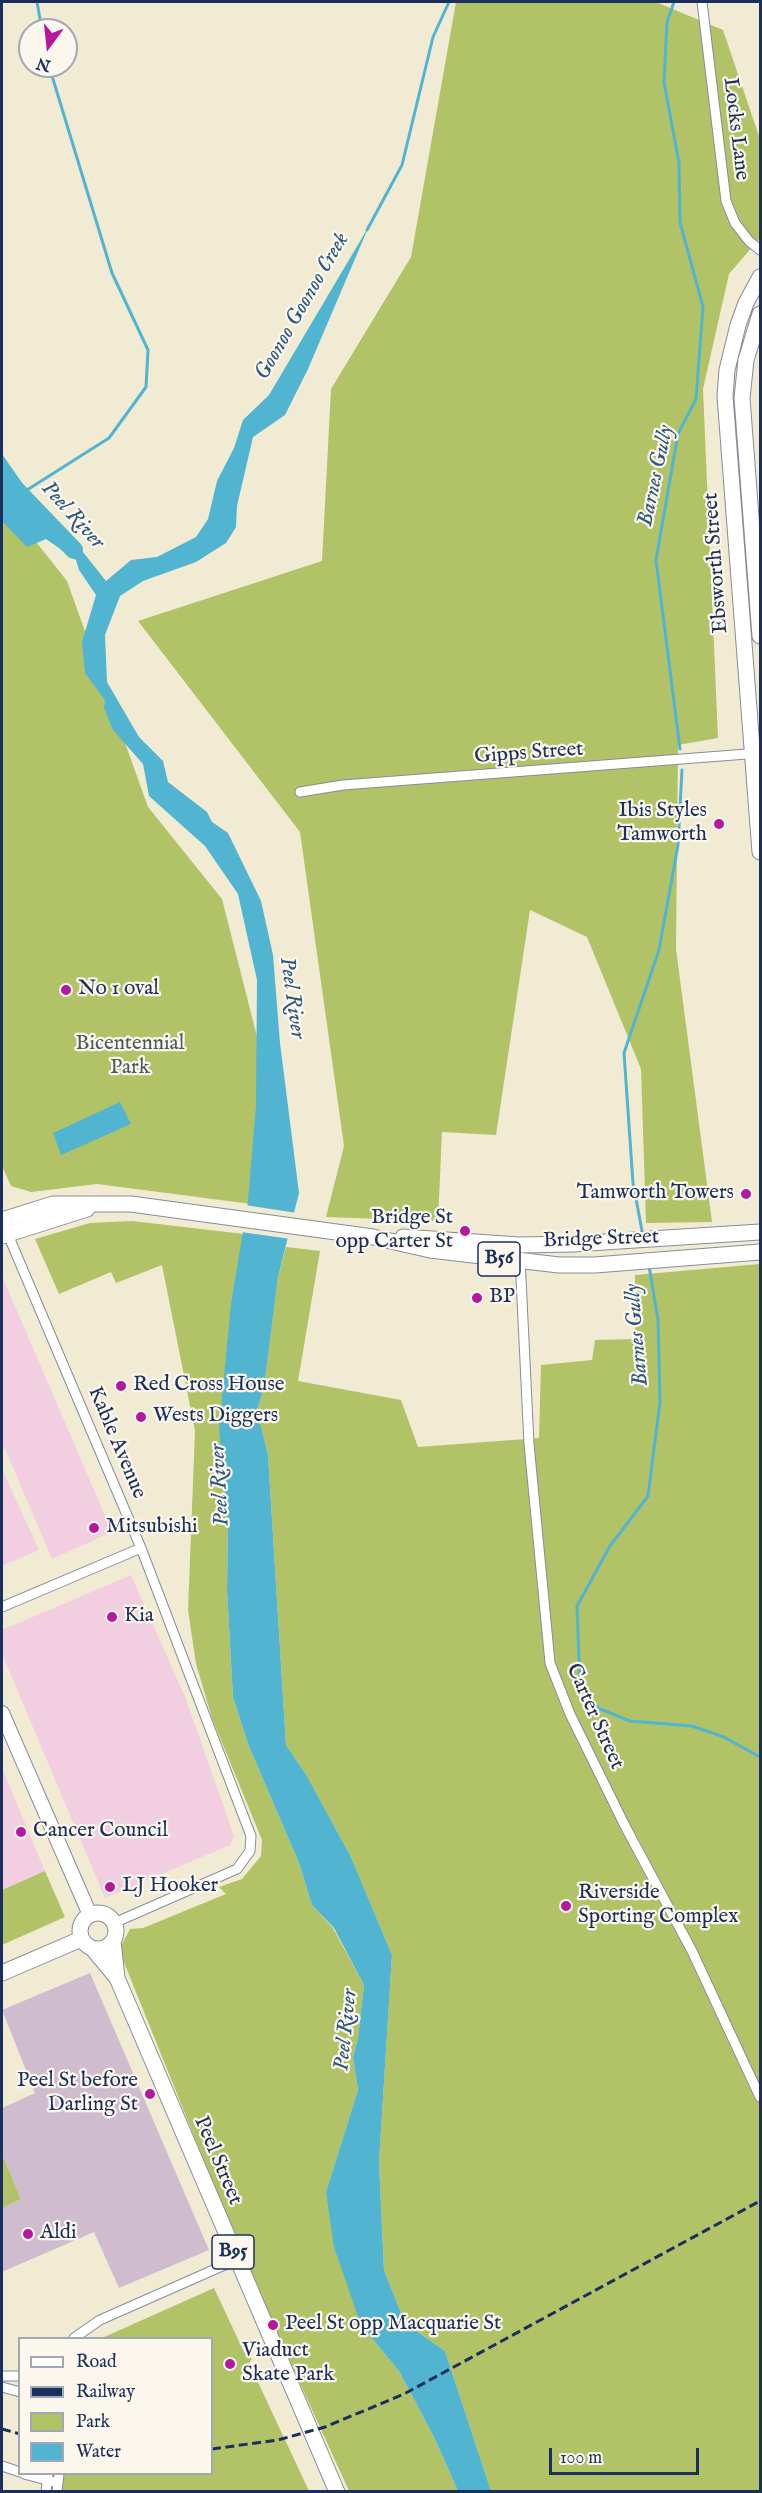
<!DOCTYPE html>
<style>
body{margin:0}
#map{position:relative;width:762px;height:2493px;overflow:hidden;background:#f2ebd4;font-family:"IM FELL English",serif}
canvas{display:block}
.frame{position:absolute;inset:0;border:3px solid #1b2f5e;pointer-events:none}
.legend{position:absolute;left:18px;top:2337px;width:195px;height:138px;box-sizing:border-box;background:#fbf7ec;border:2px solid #a1a7b3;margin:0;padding:8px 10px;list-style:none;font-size:18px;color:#1b2f5e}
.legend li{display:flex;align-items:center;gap:12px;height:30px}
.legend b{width:30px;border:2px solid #a1a7b3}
.north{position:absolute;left:18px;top:18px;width:60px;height:60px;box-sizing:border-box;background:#fbf7ec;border:2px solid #a1a7b3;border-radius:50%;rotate:195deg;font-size:16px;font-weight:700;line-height:24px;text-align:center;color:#1b2f5e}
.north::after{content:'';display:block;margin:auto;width:21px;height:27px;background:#b5179e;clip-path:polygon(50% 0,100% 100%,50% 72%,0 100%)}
.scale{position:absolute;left:549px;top:2448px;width:150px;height:27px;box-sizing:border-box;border:3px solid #1b2f5e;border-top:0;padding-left:8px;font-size:18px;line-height:21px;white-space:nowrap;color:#1b2f5e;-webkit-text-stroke:4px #fbf7ec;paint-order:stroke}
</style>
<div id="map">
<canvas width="762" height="2493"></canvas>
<div class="frame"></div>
<ul class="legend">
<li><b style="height:8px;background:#fff"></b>Road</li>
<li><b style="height:8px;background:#1b2f5e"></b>Railway</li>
<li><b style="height:16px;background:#b1c366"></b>Park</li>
<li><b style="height:16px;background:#51b4d0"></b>Water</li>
</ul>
<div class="north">N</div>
<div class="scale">100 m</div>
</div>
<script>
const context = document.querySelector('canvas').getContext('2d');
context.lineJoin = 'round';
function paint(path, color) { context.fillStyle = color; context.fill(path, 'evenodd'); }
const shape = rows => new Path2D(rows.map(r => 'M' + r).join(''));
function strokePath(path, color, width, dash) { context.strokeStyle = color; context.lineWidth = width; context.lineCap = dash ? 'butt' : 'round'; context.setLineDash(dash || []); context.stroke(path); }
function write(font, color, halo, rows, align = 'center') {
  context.font = font + ' "IM FELL English",serif'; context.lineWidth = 4.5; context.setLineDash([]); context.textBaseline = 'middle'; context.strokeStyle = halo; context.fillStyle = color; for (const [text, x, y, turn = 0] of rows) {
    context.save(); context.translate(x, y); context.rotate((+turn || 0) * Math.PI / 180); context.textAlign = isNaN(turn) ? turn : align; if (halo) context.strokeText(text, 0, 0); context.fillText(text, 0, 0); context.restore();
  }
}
paint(shape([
 [2,1276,112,1532,52,1559,5,1449,2,1450],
 [2,1469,39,1550,2,1566],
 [131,1575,186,1699,234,1836,230,1845,105,1898,2,1654,2,1630],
 [2,1768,45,1871,2,1890]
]), '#f2cfe0');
paint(shape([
 [90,1973,209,2250,119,2288,94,2232,2,2272,2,2208,21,2199,2,2154,2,2108,35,2093,2,2010]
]), '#cfbdcf');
paint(shape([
 [456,2,656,2,723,30,760,139,760,238,729,274,703,389,718,738,678,745,676,949,712,1222,646,1223,641,1069,587,937,530,910,496,1135,442,1132,438,1221,326,1217,344,1146,300,832,138,621,322,561,331,389,411,257],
 [2,499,67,581,148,807,222,899,265,1068,259,1205,97,1184,31,1192,11,1186,2,1166],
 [132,1221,244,1234,228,1525,227,1590,233,1697,248,1744,299,1863,312,1905,333,1928,364,1985,358,2038,353,2057,358,2090,326,2192,361,2325,399,2371,434,2437,458,2491,349,2491,244,2260,121,1955,121,1946,130,1929,143,1928,226,1894,219,1887,242,1879,261,1856,262,1840,212,1718,196,1664,188,1610,195,1431,162,1265,116,1283,111,1272,59,1294,35,1239,90,1223],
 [286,1247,320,1251,298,1381,401,1400,418,1447,539,1438,541,1365,592,1360,595,1340,635,1339,635,1275,760,1264,760,2491,491,2491,445,2351,405,2323,384,2270,379,2162,392,1955,351,1857,307,1776,286,1745,268,1455,257,1410,264,1388,278,1277],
 [45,1871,65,1917,2,1945,2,1890],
 [2,2154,21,2199,2,2208],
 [214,2288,244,2352,252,2359,249,2363,309,2491,61,2492,64,2474,212,2474,212,2338,102,2338]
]), '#b1c366');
paint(shape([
 [369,226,308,369,285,415,253,437,237,506,236,527,226,543,196,562,143,581,120,596,105,635,107,682,139,737,163,761,168,782,207,812,212,822,228,833,261,901,273,955,280,1043,299,1193,278,1277,264,1388,257,1410,268,1455,286,1745,307,1776,351,1857,392,1955,379,2162,384,2270,405,2323,445,2351,491,2491,458,2491,434,2437,399,2371,361,2325,334,2247,326,2192,358,2090,353,2057,358,2038,364,1985,334,1928,312,1905,299,1863,248,1744,233,1697,227,1590,228,1525,219,1429,231,1304,248,1201,256,1106,257,980,238,894,205,846,149,796,143,764,113,730,104,708,105,700,85,673,82,642,96,595,79,570,76,560,46,539,27,547,2,521,2,454,34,500,45,532,60,533,79,547,106,581,131,560,157,557,196,537,208,519,217,481,234,448,243,420,269,395],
 [120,1102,131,1124,61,1155,53,1133]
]), '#51b4d0');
paint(shape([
 [245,1205,297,1213,291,1239,241,1232]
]), '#f2ebd4');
strokePath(shape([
 [37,2,42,30],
 [674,2,667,22,664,82,679,163,680,222,703,307,696,399,678,434,656,560,680,749],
 [367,230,402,165,433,37,449,2],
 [27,490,109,438,146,387,148,350,112,273,49,66],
 [643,1236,633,1183,624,1053,659,950,678,845,682,770],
 [649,1266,658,1320,660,1402,648,1496,610,1546,577,1606,580,1684,598,1708,630,1721,692,1726,724,1737,760,1757]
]), '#51b4d0', 3);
strokePath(shape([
 [2,475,74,550]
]), '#51b4d0', 18);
const street = shape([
 [702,2,726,201,735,223,749,241,760,250],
 [300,792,343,785,760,753],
 [6,1230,141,1548,251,1836,250,1851,237,1869,114,1923],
 [520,1258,529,1444,550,1663,570,1714,625,1826,692,1951,760,2097],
 [2,1607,141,1548],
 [74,2338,100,2320,236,2260],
 [2,2376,20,2376],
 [2,2387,20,2392],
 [2,2466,20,2472],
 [24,2474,58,2483],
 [46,2492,48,2474],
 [57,2492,59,2474]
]);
const secondary = shape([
 [2,1713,90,1915]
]);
const primary = shape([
 [760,277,746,303,738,325,727,370,725,396,760,852],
 [760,314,746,360,742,398,760,636],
 [2,1220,53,1204,131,1204,373,1237,430,1250,559,1265,595,1265,760,1252],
 [2,1236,87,1209],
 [403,1237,519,1245,573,1244,760,1232],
 '80 1931a18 18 0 1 1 36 0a18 18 0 1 1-36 0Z',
 [113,1941,117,1978],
 [92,1948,117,1978,337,2492],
 [2,1973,81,1939]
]);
strokePath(street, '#868d99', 11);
strokePath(secondary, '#868d99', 16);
strokePath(primary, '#868d99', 17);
strokePath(street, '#fff', 9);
strokePath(secondary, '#fff', 14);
strokePath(primary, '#fff', 15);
strokePath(shape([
 [2,2429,20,2434],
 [212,2449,278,2440,325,2427,404,2394,760,2201]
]), '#1b2f5e', 3, [9, 4.5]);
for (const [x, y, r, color] of [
 [719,824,6,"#b5179e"],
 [66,990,6,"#b5179e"],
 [746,1194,6,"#b5179e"],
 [465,1231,6,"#b5179e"],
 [477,1298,6,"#b5179e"],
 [121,1386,6,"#b5179e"],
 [141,1417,6,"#b5179e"],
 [94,1528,6,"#b5179e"],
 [112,1617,6,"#b5179e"],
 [21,1832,6,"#b5179e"],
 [110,1887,6,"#b5179e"],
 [566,1906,6,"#b5179e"],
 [150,2094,6,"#b5179e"],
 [28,2234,6,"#b5179e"],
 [273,2325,6,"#b5179e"],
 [230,2364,6,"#b5179e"]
]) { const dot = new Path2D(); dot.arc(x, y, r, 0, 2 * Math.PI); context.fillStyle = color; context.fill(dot); strokePath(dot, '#fbf7ec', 2); }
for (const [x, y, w] of [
 [499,1259,42],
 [233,2252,42]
]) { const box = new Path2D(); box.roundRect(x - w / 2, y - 17, w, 34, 4.5); context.fillStyle = '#fbf7ec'; context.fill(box); strokePath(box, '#1b2f5e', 1.5); }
write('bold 20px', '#1b2f5e', null, [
 ["B56",499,1259],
 ["B95",233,2252]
]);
write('21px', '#1b2f5e', '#fbf7ec', [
 ["Locks Lane",735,129,83],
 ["Ebsworth Street",717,563,-94],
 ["Gipps Street",529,754,-4],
 ["Bridge Street",601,1240,-2],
 ["Kable Avenue",116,1443,67],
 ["Carter Street",594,1717,66],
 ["Peel Street",217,2161,67]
]);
write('21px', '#1b2f5e', '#fbf7ec', [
 ["Ibis Styles",707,812,"right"],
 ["Tamworth",707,836,"right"],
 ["No 1 oval",78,990],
 ["Tamworth Towers",734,1194,"right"],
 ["Bridge St",453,1219,"right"],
 ["opp Carter St",453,1243,"right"],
 ["BP",489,1298],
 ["Red Cross House",133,1386],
 ["Wests Diggers",153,1417],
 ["Mitsubishi",106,1528],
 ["Kia",124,1617],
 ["Cancer Council",33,1832],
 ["LJ Hooker",122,1887],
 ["Riverside",578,1894],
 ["Sporting Complex",578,1918],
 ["Peel St before",138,2082,"right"],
 ["Darling St",138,2106,"right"],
 ["Aldi",40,2234],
 ["Peel St opp Macquarie St",285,2325],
 ["Viaduct",242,2352],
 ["Skate Park",242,2376]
], 'left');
write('21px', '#485b60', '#fbf7ec', [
 ["Bicentennial",130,1045],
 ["Park",130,1069]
]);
write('italic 22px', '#2b5780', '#fbf7ec', [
 ["Goonoo Goonoo Creek",303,307,-60],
 ["Barnes Gully",657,476,-78],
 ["Peel River",72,516,48],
 ["Peel River",291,998,82],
 ["Barnes Gully",638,1335,-95],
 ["Peel River",221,1485,-93],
 ["Peel River",347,2030,-84]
]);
</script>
